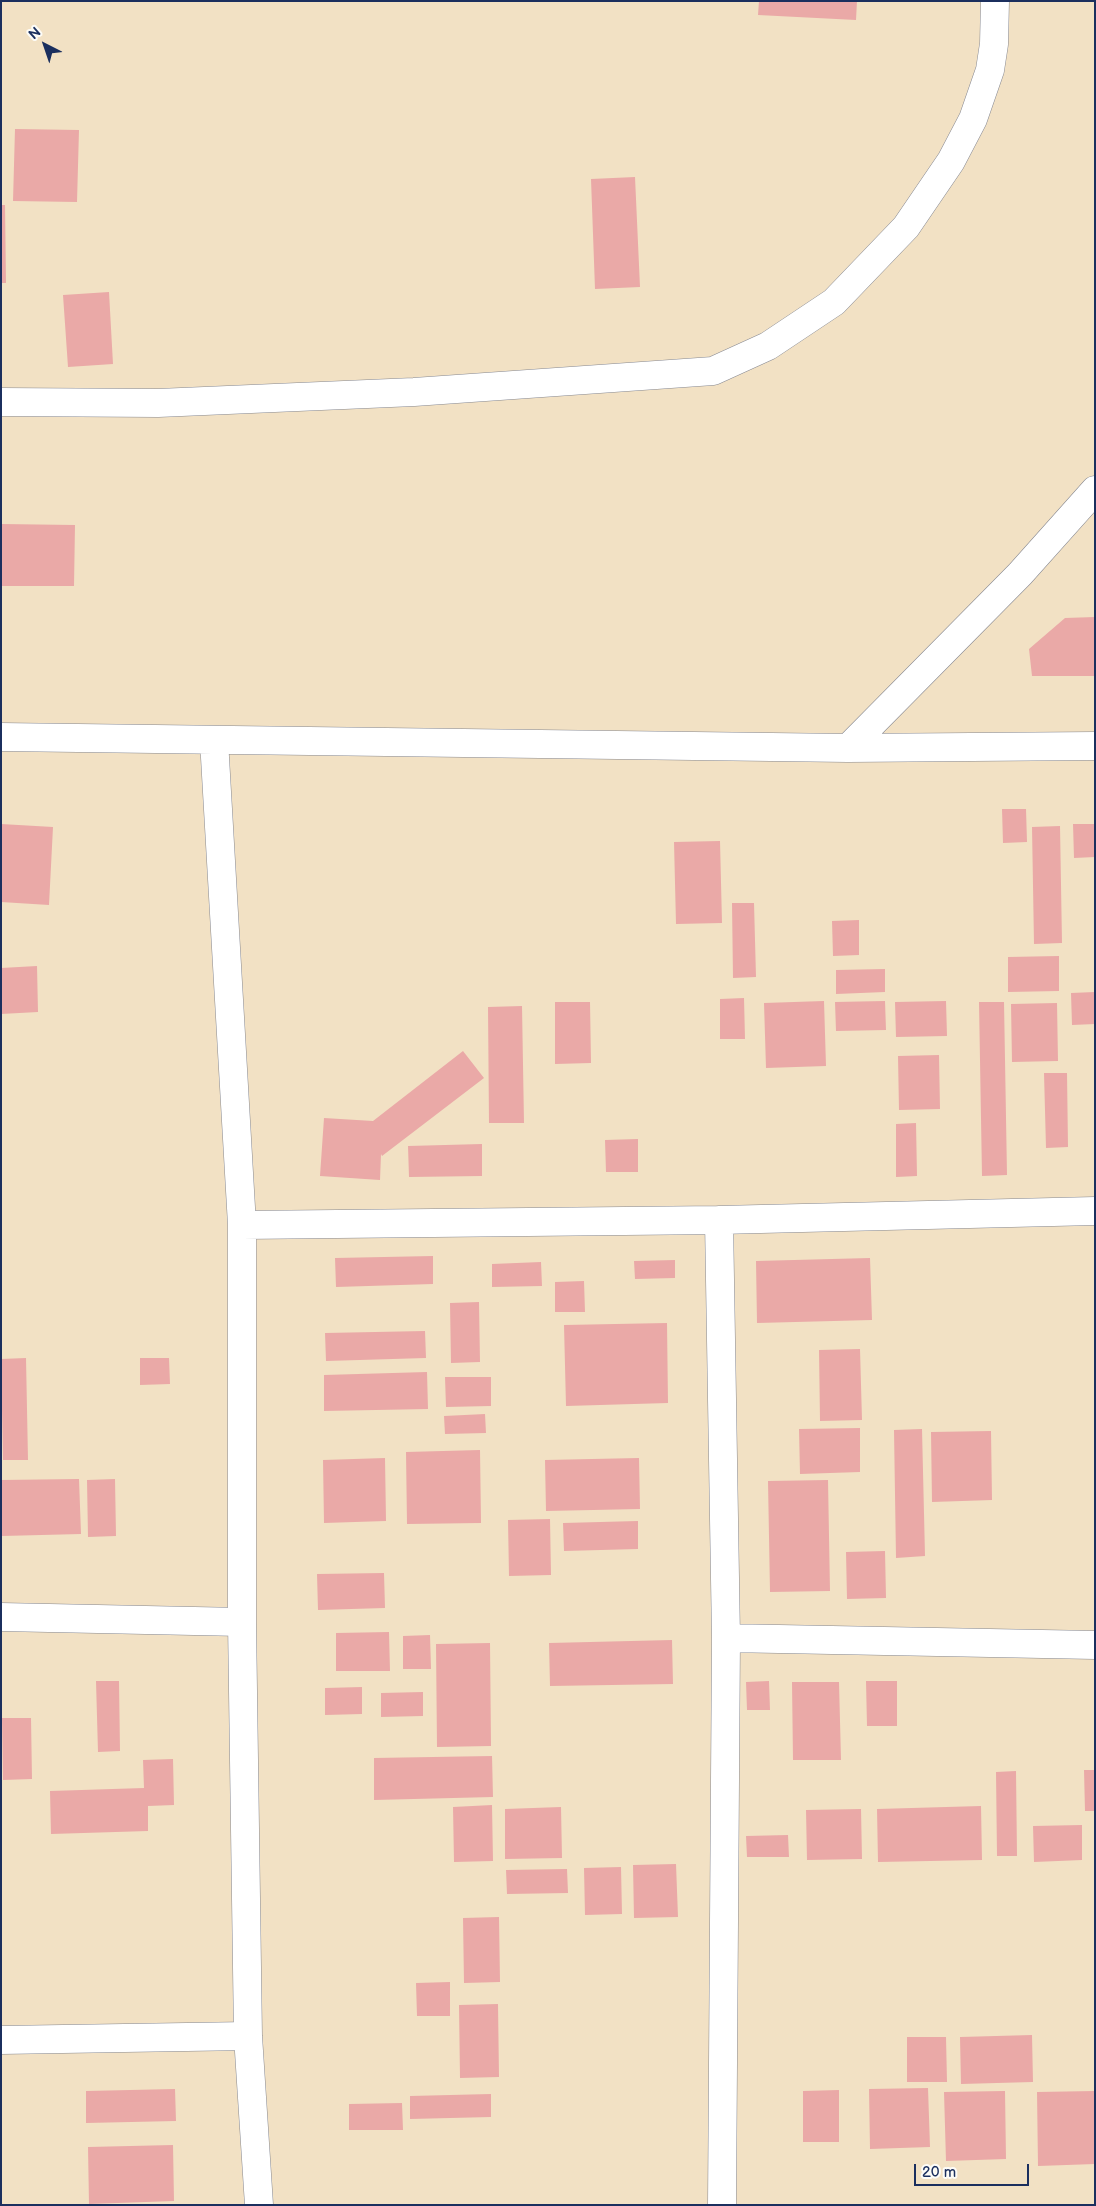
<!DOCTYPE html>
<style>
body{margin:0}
#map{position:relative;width:1096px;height:2206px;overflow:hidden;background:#f2e1c4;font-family:"Balsamiq Sans",sans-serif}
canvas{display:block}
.frame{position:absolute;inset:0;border:2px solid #1b2f5e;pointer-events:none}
.north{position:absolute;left:20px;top:20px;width:50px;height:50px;-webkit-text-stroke:4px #fdfcf7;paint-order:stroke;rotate:319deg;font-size:14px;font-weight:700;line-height:20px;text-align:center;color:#1b2f5e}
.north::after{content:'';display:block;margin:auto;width:18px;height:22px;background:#1b2f5e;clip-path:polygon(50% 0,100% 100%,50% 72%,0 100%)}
.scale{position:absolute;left:914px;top:2164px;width:115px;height:22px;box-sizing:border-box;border:2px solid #1b2f5e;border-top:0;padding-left:6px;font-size:15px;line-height:18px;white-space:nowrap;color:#1b2f5e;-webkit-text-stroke:4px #fdfcf7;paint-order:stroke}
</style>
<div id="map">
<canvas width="1096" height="2206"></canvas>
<div class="frame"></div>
<div class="north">N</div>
<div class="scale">20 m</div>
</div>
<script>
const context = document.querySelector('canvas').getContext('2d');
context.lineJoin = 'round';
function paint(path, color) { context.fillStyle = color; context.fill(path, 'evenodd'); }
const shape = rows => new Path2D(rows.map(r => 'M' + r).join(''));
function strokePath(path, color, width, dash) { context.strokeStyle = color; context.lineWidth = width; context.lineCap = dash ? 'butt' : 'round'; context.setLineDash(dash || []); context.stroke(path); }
paint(shape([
 [759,1,857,1,856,20,758,15],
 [15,129,79,130,77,202,13,201],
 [635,177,640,287,595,289,591,179],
 [1,205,5,205,6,283,1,283],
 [109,292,113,364,68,367,63,295],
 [1,524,75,525,74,586,1,586],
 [1095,617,1095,676,1032,676,1029,649,1065,618],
 [1002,809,1026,809,1027,842,1003,843],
 [1,824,53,827,49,905,1,902],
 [1073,824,1095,824,1095,857,1074,858],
 [1060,826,1062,943,1034,944,1032,827],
 [720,841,722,923,676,924,674,842],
 [732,903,754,903,756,977,733,978],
 [859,920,859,955,833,956,832,921],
 [1059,956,1059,991,1008,992,1008,957],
 [37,966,38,1012,1,1014,1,968],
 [885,969,885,992,836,994,836,970],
 [1095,992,1095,1024,1072,1025,1071,993],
 [744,998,745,1039,720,1039,720,999],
 [824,1001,826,1066,766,1068,764,1003],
 [885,1001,886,1030,836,1031,835,1002],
 [946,1001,947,1036,896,1037,895,1002],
 [555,1002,590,1002,591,1063,555,1064],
 [979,1002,1004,1002,1007,1175,982,1176],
 [1057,1003,1058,1061,1012,1062,1011,1004],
 [522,1006,524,1123,489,1123,488,1007],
 [463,1051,484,1078,382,1156,381,1154,380,1180,320,1176,324,1118,373,1121],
 [939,1055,940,1109,899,1110,898,1056],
 [1044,1073,1067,1073,1068,1147,1046,1148],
 [916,1123,917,1176,896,1177,896,1124],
 [638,1139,638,1172,606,1172,605,1140],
 [482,1144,482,1176,409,1177,408,1146],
 [433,1256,433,1284,336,1287,335,1258],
 [870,1258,872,1320,757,1323,756,1261],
 [675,1260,675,1278,635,1279,634,1261],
 [541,1262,542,1286,492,1287,492,1264],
 [584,1281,585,1312,555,1312,555,1282],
 [479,1302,480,1362,451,1363,450,1303],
 [667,1323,668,1403,566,1406,564,1325],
 [425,1331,426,1358,326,1361,325,1333],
 [860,1349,862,1420,820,1421,819,1350],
 [26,1358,28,1460,3,1460,1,1359],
 [140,1358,169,1358,170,1384,140,1385],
 [427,1372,428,1409,324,1411,324,1375],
 [445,1377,491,1377,491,1406,446,1407],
 [485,1414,486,1433,445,1434,444,1416],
 [860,1428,860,1472,800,1474,799,1429],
 [922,1429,925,1556,896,1558,894,1430],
 [991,1431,992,1500,932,1502,931,1432],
 [480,1450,481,1523,407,1524,406,1452],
 [385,1458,386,1521,324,1523,323,1460],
 [639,1458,640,1509,546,1511,545,1460],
 [79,1479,81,1534,2,1536,1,1480],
 [115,1479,116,1536,88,1537,87,1480],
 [828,1480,830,1591,770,1592,768,1481],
 [550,1519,551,1575,509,1576,508,1520],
 [638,1521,638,1549,564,1551,563,1523],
 [885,1551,886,1598,847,1599,846,1552],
 [384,1573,385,1608,318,1610,317,1574],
 [389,1632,390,1671,336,1671,336,1633],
 [430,1635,431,1669,403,1669,403,1636],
 [672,1640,673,1684,550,1686,549,1643],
 [490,1643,491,1746,437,1747,436,1644],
 [96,1681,119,1681,120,1751,98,1752],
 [769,1681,770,1710,747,1710,746,1682],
 [866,1681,897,1681,897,1726,867,1726],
 [792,1682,839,1682,841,1760,793,1760],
 [362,1687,362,1714,325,1715,325,1688],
 [423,1692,423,1716,381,1717,381,1693],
 [2,1718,31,1718,32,1779,3,1780],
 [492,1756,493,1797,374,1800,374,1758],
 [173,1759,174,1805,148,1806,148,1831,51,1834,50,1791,144,1788,143,1760],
 [1084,1770,1095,1770,1095,1811,1085,1811],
 [1016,1771,1017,1856,997,1856,996,1772],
 [492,1805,493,1861,454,1862,453,1807],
 [981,1806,982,1860,878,1862,877,1809],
 [561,1807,562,1858,505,1859,505,1809],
 [861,1809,862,1859,807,1860,806,1810],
 [1082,1825,1082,1860,1034,1862,1033,1826],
 [788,1835,789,1857,747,1857,746,1836],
 [676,1864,678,1917,634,1918,633,1865],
 [621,1867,622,1914,585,1915,584,1868],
 [567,1869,568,1893,507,1894,506,1870],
 [499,1917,500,1982,464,1983,463,1918],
 [450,1982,450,2016,417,2016,416,1983],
 [498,2004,499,2077,460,2078,459,2005],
 [1032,2035,1033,2082,961,2084,960,2037],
 [907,2037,946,2037,947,2082,907,2082],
 [928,2088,930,2147,870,2149,869,2089],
 [175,2089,176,2121,86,2123,86,2091],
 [839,2090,839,2142,803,2142,803,2091],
 [1005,2091,1006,2159,946,2161,944,2092],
 [1095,2091,1095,2164,1038,2166,1037,2092],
 [491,2094,491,2117,410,2119,410,2096],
 [402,2103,403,2130,349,2130,349,2104],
 [173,2145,174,2201,89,2204,88,2147]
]), '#eaa9a7');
const minor = shape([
 [1,402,158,403,414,392,713,371,768,346,834,302,906,227,951,161,973,119,990,70,994,44,995,1],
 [1,737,848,748,1020,574,1095,490],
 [214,740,242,1225,242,1622,248,2036,259,2205],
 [848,748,1095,746],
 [719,1220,726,1638,722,2205],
 [242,1225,719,1220,1095,1211],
 [1,1617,242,1622],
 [726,1638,1095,1645],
 [1,2040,248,2036]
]);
strokePath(minor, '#868891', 29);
strokePath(minor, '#fff', 28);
</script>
